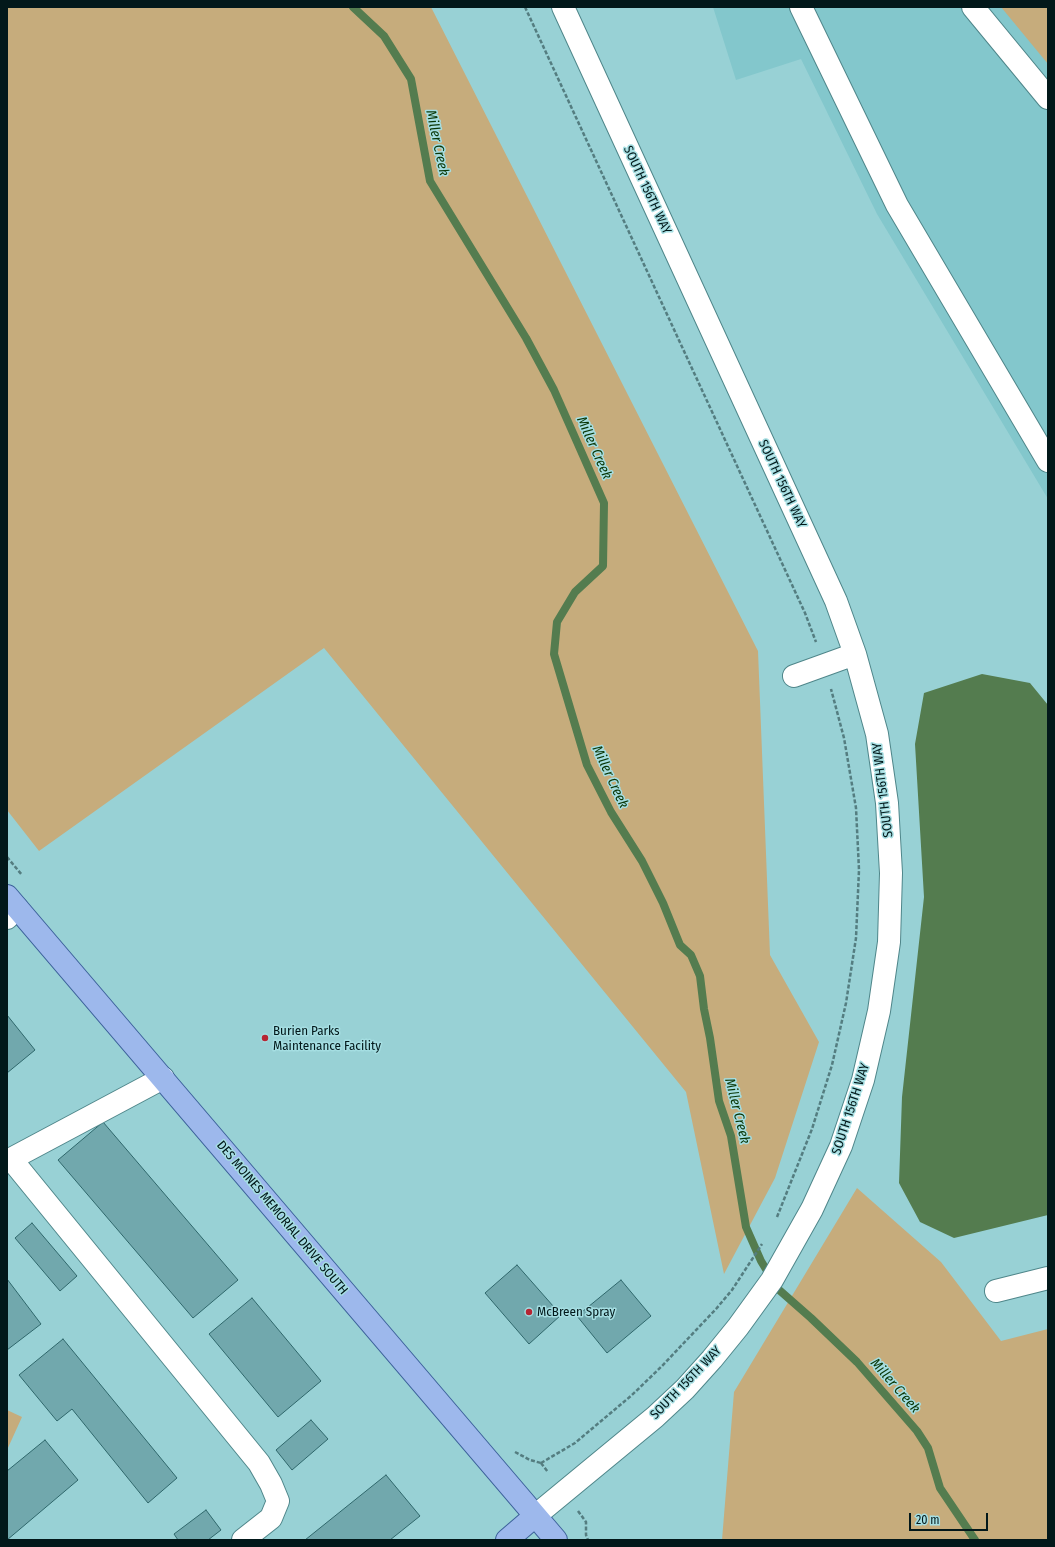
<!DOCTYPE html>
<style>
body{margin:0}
#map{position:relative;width:1055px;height:1547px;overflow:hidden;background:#98d1d5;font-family:"Fira Sans Condensed",sans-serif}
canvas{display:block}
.frame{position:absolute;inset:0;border:8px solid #02181a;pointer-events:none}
.scale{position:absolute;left:909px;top:1513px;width:79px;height:18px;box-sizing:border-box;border:2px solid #02181a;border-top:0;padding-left:5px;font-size:12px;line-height:14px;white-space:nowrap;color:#02181a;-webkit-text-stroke:3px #a5dee2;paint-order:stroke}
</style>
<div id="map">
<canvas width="1055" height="1547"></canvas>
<div class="frame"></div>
<div class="scale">20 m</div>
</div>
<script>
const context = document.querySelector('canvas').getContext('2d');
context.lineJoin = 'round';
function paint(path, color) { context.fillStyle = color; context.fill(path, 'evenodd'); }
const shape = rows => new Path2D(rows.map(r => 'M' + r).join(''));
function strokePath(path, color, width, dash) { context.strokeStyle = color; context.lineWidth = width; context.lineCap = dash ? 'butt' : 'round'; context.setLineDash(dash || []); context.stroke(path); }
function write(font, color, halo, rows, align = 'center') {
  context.font = font + ' "Fira Sans Condensed",sans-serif'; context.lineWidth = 3; context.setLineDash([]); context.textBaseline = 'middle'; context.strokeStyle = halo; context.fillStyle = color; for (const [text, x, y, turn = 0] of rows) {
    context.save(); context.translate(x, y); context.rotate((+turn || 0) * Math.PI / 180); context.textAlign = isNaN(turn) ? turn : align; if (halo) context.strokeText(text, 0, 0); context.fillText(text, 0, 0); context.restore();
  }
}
paint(shape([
 [713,7,1048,7,1048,499,877,214,801,59,736,80]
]), '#83c7cc');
paint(shape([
 [7,7,431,7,758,651,770,955,819,1042,775,1178,724,1274,686,1092,324,648,39,851,7,810],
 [1001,7,1048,7,1048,64],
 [857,1188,941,1262,1001,1341,1048,1329,1048,1540,722,1540,734,1392],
 [7,1410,22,1417,7,1450]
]), '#c6ac7c');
paint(shape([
 [982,674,1030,683,1048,705,1048,1215,954,1238,920,1222,899,1183,902,1097,924,897,915,744,924,693]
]), '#547c4f');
strokePath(shape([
 [353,7,384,36,411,79,430,181,526,338,554,390,604,503,603,566,575,592,557,622,554,654,587,765,611,812,642,861,663,903,680,945,691,955,700,976,704,1009,710,1038,719,1101,731,1136,746,1227,761,1261,778,1289,811,1318,857,1362,917,1431,928,1448,940,1488,975,1540]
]), '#547c4f', 8);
const building = shape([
 [7,1015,35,1050,7,1073,7,1015],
 [103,1122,238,1280,193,1318,58,1160,103,1122],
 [32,1223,77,1276,60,1291,15,1238,32,1223],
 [517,1265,561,1315,529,1344,485,1293,517,1265],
 [7,1279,41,1324,7,1350,7,1279],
 [621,1280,651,1316,607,1353,577,1316,621,1280],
 [252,1298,321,1381,278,1417,209,1334,252,1298],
 [63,1339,177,1478,148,1503,72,1409,57,1421,19,1375,63,1339],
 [311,1420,328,1439,292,1470,276,1450,311,1420],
 [45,1440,78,1480,7,1540,7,1471,45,1440],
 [386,1475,420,1516,390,1540,305,1540,386,1475],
 [206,1510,221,1530,208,1540,178,1540,174,1534,206,1510]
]);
paint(building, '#71a8ad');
strokePath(building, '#2f676b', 1);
const minor = shape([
 [801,7,897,205,1048,461],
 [973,7,1048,98],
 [794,676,855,654],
 [7,918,17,908],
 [11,1159,163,1078],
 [7,1160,11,1159,259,1463,271,1484,278,1501,271,1518,243,1540],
 [996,1291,1048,1278],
 [535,1516,655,1417,685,1389,712,1359,738,1327,772,1280,812,1209,841,1146,863,1080,879,1011,889,942,891,873,887,803,877,734,855,654,836,601,563,7]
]);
const major = shape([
 [7,896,556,1540],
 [507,1540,535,1516]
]);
strokePath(minor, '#4f868a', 24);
strokePath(major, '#3c619a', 24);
strokePath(shape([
 [525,7,805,613,816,642],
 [7,857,22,875],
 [777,1217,812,1129,832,1065,846,1003,856,938,859,870,856,808,844,738,831,689],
 [515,1452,530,1460,541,1463],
 [541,1463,575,1443,632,1395,662,1366,716,1309,732,1290,762,1244],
 [541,1463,548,1472],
 [578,1511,586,1522,586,1535,588,1540]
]), '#547d80', 2.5, [4, 2]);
strokePath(minor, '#fff', 22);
strokePath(major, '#9db8ec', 22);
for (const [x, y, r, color] of [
 [265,1038,4,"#b62533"],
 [529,1312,4,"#b62533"]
]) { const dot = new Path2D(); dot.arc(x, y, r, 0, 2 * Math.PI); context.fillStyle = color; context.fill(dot); strokePath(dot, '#a5dee2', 1.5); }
write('13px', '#02181a', '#a5dee2', [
 ["SOUTH 156TH WAY",647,190,65],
 ["SOUTH 156TH WAY",782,484,65],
 ["SOUTH 156TH WAY",883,790,-97],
 ["SOUTH 156TH WAY",851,1109,-72],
 ["DES MOINES MEMORIAL DRIVE SOUTH",282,1218,50],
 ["SOUTH 156TH WAY",686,1383,-46]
]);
write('13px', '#02181a', '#a5dee2', [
 ["Burien Parks",273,1031],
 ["Maintenance Facility",273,1046],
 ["McBreen Spray",537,1312]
], 'left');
write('italic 14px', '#093606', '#a5dee2', [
 ["Miller Creek",437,143,78],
 ["Miller Creek",594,448,66],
 ["Miller Creek",610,777,65],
 ["Miller Creek",737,1111,76],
 ["Miller Creek",895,1386,49]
]);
</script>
